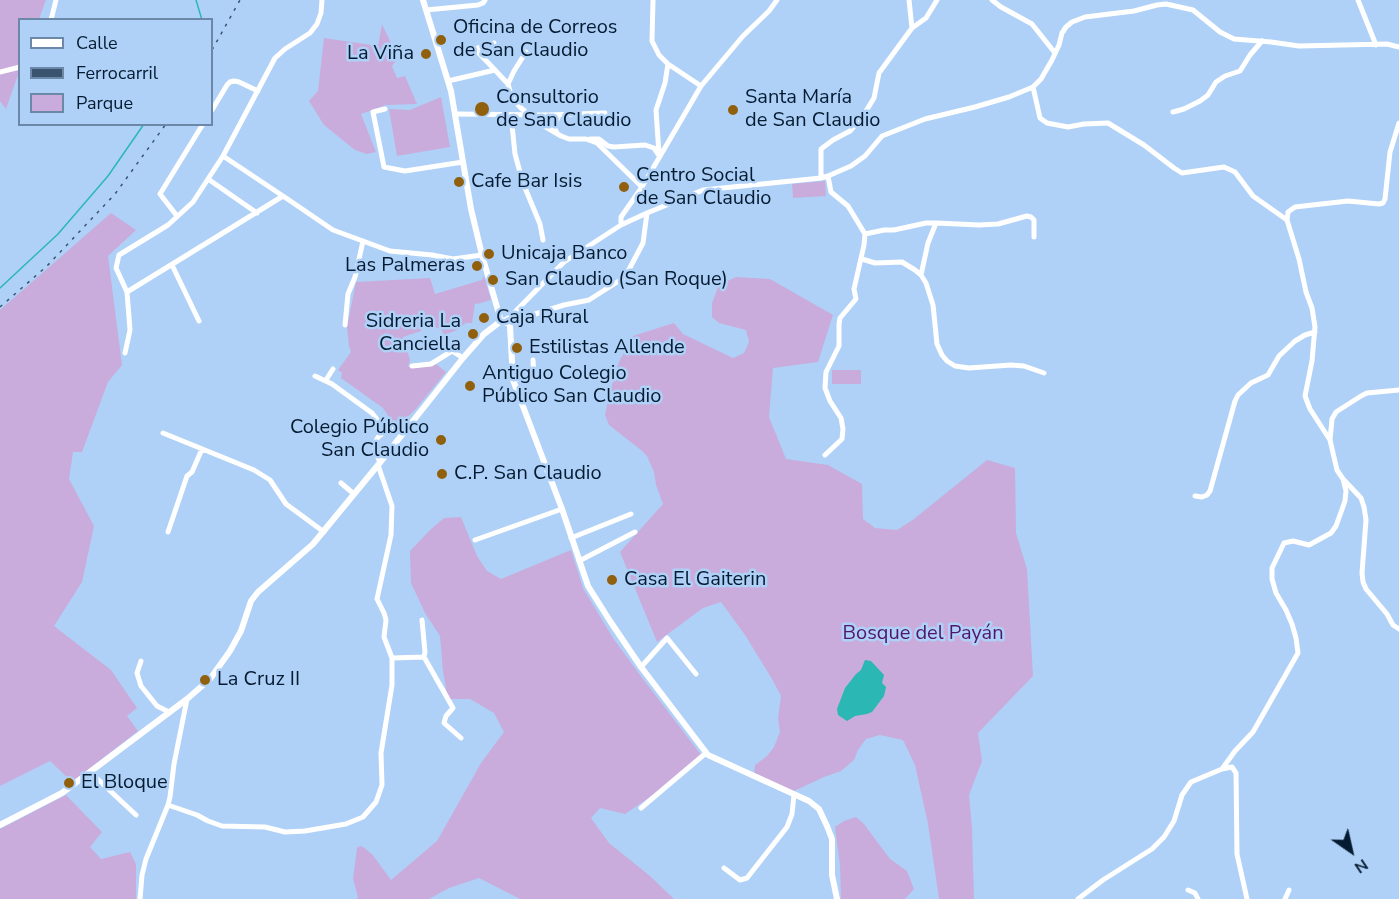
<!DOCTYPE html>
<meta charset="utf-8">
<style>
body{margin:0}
#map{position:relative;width:1399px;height:899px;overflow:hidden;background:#afd1f7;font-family:"Nunito Sans",sans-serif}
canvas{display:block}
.legend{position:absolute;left:18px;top:18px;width:195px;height:108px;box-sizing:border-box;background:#afd1f7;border:2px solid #6b88a8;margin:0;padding:8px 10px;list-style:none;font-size:18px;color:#051b32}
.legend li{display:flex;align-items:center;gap:12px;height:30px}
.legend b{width:30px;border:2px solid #6b88a8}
.north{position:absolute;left:1321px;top:821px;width:60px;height:60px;-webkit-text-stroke:4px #afd1f7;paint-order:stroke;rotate:146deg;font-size:16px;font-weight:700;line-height:24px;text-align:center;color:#051b32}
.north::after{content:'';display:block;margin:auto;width:21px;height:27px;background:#051b32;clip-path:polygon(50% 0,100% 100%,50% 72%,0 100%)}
</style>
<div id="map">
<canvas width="1399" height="899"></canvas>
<ul class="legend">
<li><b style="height:8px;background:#fff"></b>Calle</li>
<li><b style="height:8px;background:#3a5470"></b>Ferrocarril</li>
<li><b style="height:16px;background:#c9acdb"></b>Parque</li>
</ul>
<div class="north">N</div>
</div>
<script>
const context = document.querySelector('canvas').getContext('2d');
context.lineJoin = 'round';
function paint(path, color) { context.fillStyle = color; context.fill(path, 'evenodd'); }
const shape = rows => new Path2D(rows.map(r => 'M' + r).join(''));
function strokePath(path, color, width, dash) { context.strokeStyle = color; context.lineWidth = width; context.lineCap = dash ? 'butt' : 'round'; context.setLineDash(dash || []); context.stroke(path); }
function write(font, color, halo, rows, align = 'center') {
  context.font = font + ' "Nunito Sans",sans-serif'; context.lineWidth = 5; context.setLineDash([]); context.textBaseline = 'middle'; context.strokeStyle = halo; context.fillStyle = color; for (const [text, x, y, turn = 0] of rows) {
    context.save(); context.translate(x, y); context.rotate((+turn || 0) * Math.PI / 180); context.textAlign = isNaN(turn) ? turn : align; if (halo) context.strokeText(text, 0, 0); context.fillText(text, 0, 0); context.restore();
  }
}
paint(shape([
 [0,0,46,0,39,19,20,20,19,72,6,109,0,101],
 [382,24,398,58,392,66,397,78,405,76,417,104,386,105,361,114,376,152,367,154,355,150,324,125,309,101,318,91,324,38,378,46],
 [441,97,450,147,397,156,389,109,410,110],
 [825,181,826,196,793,198,792,184],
 [111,213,136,230,108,256,122,365,108,382,82,452,73,452,69,479,94,526,82,582,54,626,111,670,137,708,127,716,138,731,72,782,50,761,0,786,0,310],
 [484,276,491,300,477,304,475,303,472,323,466,323,457,330,444,335,441,329,426,325,423,326,421,331,403,337,410,360,408,367,428,367,436,364,446,372,415,410,403,421,398,421,391,420,383,408,341,378,342,373,338,370,351,352,349,346,347,327,356,282,430,278,435,294,482,280],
 [736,277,770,279,833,315,818,362,773,368,769,417,786,459,828,465,862,484,863,519,875,528,897,530,914,519,987,460,1015,468,1016,533,1027,569,1033,676,978,733,982,761,969,795,972,828,974,899,939,899,928,824,915,765,903,740,880,735,866,739,858,750,854,760,841,771,824,777,792,792,754,774,755,765,767,756,774,747,780,732,778,718,781,696,772,679,745,635,721,602,703,608,657,642,620,552,663,504,656,485,654,472,647,456,641,450,609,425,605,415,610,391,619,362,633,336,674,323,683,334,733,358,744,353,749,342,746,330,719,323,712,317,712,303,719,285],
 [832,370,861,370,861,384,832,384],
 [461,517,477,556,487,571,501,579,571,550,583,588,613,638,640,675,702,756,675,780,625,814,600,808,591,818,609,843,650,876,674,899,520,899,479,878,449,888,429,899,357,899,358,897,353,879,357,848,360,846,363,847,372,854,391,880,437,841,481,763,504,732,494,713,470,699,448,699,443,672,440,636,425,613,411,583,410,551,430,530,444,518],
 [66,795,102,832,90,847,101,859,130,852,136,864,136,899,0,899,0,829],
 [856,817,864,824,890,859,907,871,914,889,905,899,841,899,840,865,835,827,844,821]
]), '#c9acdb');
paint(shape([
 [865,660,871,661,884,675,882,683,886,687,884,696,872,712,867,714,855,716,847,721,838,715,837,709,845,688,856,674,861,670]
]), '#2bb7b4');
strokePath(shape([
 [196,0,202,20],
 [0,288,58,234,108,176,144,124]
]), '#2bb7b4', 1.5);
strokePath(shape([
 [322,0,321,13,317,24,310,33,285,49,275,58,223,156,193,202,168,225,119,255,116,268,127,292,283,196,333,230,390,251,432,255,453,259,482,255],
 [653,0,652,41,659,55,668,64,665,83,656,110,659,154],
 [992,0,1001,7,1032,24,1055,53],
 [1358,0,1376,45],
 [426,10,478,5,483,3,485,0],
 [51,20,56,0],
 [912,28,926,18,937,0],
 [526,52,514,71,508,84,512,98,521,108,539,123,561,136,569,139,586,139,597,143,642,187],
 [668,64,701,86],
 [495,70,508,84],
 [0,72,20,67],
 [448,81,495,70,475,49,494,43],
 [1033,87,1040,118,1047,123,1068,127,1084,124,1108,123,1144,145,1174,168,1182,173,1224,167,1235,172,1253,196,1287,220],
 [385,109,373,112,384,167,405,171,463,162],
 [212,110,227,85,230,82,234,81,239,82,258,91],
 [1173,112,1184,109,1200,101,1208,95,1216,82,1225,76,1240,71,1250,55,1262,41],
 [455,114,548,115,605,113],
 [511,115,515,154,523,183,540,224,543,240],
 [557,133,554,127,559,115],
 [590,139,599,139,608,146,614,147,645,145,654,148,658,154],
 [223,156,283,196],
 [821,178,821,149,833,140,850,131,863,116,874,98,879,73,912,28,909,0],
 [208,179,257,213],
 [177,216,160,194,203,124],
 [936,223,979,225,998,224,1027,216,1031,217,1034,220,1034,237],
 [621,225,621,217,642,187,701,86,743,36,769,11,777,0],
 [865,234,884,230,894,230,926,223,936,223,928,243,921,275],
 [862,259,875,263,902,262,915,270,921,275,926,283,933,305,937,344,942,355,947,361,955,366,969,368,1011,365,1024,366,1044,373],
 [172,265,199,321],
 [503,321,510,317,564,262,621,225,647,213,703,190,821,178,828,176,851,166,865,156,882,136,925,119,975,107,1009,97,1033,87,1041,79,1052,60,1059,45,1062,33,1066,27,1072,22,1085,17,1134,11,1157,5,1166,4,1193,10,1220,32,1234,39,1271,42,1299,46,1387,44,1399,47],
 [505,321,513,321,564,305,589,300,625,277,643,243,647,213],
 [345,325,348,294,355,277,363,241],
 [125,353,130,330,127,292],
 [412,366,431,364,452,351,463,358],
 [315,376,332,384,372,413,386,431],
 [326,380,333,369],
 [513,380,534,378,533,360],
 [1399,390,1367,393,1361,396,1336,412,1332,419,1330,440,1337,470,1343,479,1361,498,1364,507,1366,520,1362,573,1363,582,1366,589,1387,614,1393,625,1399,629],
 [163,433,254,470,270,480,286,504,324,532],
 [1330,440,1310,409,1305,396,1312,361,1315,327,1312,308,1306,292,1299,259,1287,220,1288,212,1295,207,1348,201,1379,204,1383,203,1385,199,1390,152,1399,123],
 [825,455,842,439,843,429,841,418,830,401,825,388,826,372,839,346,839,324,840,318,856,299,854,289,864,245,865,234,848,206,831,192,828,176],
 [380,463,375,449,375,443,378,437,386,431,391,429,404,431],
 [341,483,354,494],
 [1195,496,1202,497,1207,495,1210,491,1235,401,1238,395,1251,383,1268,375,1279,356,1295,341,1305,335,1315,332],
 [168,532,187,476,192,472,202,449],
 [571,538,631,514],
 [475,540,562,509],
 [579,561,635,532],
 [422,620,425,652,424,657],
 [392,658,424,657,453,708,446,716,444,723,461,738],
 [141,661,137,673,141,686,157,706,169,712],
 [641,667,667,638,696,674],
 [1222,769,1232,767,1236,773,1237,854,1247,899],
 [90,772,136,815],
 [168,805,197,815,208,821,222,826,265,827,285,832,305,831,346,824,363,817,376,802,382,785,381,753,392,685,392,658,384,637,386,620,384,613,377,599,391,535,392,506,378,465],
 [641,808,706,753],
 [724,868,740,880,747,878,787,827,792,814,794,795],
 [1188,890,1195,893,1198,899],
 [140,899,142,875,146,859,168,805,170,797,174,764,187,699],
 [1078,899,1103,880,1152,849,1164,837,1174,821,1182,795,1191,782,1222,769,1235,751,1253,732,1298,653,1296,638,1292,624,1286,610,1276,593,1272,579,1272,568,1284,543,1293,541,1309,545,1331,533,1336,526,1345,501,1346,491,1343,479],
 [1285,899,1289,890]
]), '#fff', 5);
strokePath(shape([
 [423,0,451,91,471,209,482,255,501,321],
 [501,321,509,324,510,326,513,380,562,509,588,586,610,621,641,667,708,755,809,801,819,809,827,826,832,839,832,875,837,899],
 [0,825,62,793,187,699,210,679,230,651,241,631,251,601,258,592,313,544,378,465,463,358,484,334,501,321]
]), '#fff', 6);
strokePath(shape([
 [212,50,240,0],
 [0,307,47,266,115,194,166,124]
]), '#3a5470', 1.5, [3, 6]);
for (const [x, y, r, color] of [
 [441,40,6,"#91600f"],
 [426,54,6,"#91600f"],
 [482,109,8,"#91600f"],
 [733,110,6,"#91600f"],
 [459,182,6,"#91600f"],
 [624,187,6,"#91600f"],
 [489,254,6,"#91600f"],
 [477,266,6,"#91600f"],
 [493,280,6,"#91600f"],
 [484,318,6,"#91600f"],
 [473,334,6,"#91600f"],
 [517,348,6,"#91600f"],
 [470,386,6,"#91600f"],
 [441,440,6,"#91600f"],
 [442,474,6,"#91600f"],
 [612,580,6,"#91600f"],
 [205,680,6,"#91600f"],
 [69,783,6,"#91600f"]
]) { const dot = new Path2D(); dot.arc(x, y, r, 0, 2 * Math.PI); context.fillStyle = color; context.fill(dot); strokePath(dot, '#afd1f7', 2); }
write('20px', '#051b32', '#afd1f7', [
 ["Oficina de Correos",453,28],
 ["de San Claudio",453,51],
 ["La Viña",414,54,"right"],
 ["Consultorio",496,98],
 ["de San Claudio",496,121],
 ["Santa María",745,98],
 ["de San Claudio",745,121],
 ["Centro Social",636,176],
 ["de San Claudio",636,199],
 ["Cafe Bar Isis",471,182],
 ["Unicaja Banco",501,254],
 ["Las Palmeras",465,266,"right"],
 ["San Claudio (San Roque)",505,280],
 ["Caja Rural",496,318],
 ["Sidreria La",461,322,"right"],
 ["Canciella",461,345,"right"],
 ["Estilistas Allende",529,348],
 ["Antiguo Colegio",482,374],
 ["Público San Claudio",482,397],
 ["Colegio Público",429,428,"right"],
 ["San Claudio",429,451,"right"],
 ["C.P. San Claudio",454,474],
 ["Casa El Gaiterin",624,580],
 ["La Cruz II",217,680],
 ["El Bloque",81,783]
], 'left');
write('20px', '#51166c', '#afd1f7', [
 ["Bosque del Payán",923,634]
]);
</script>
